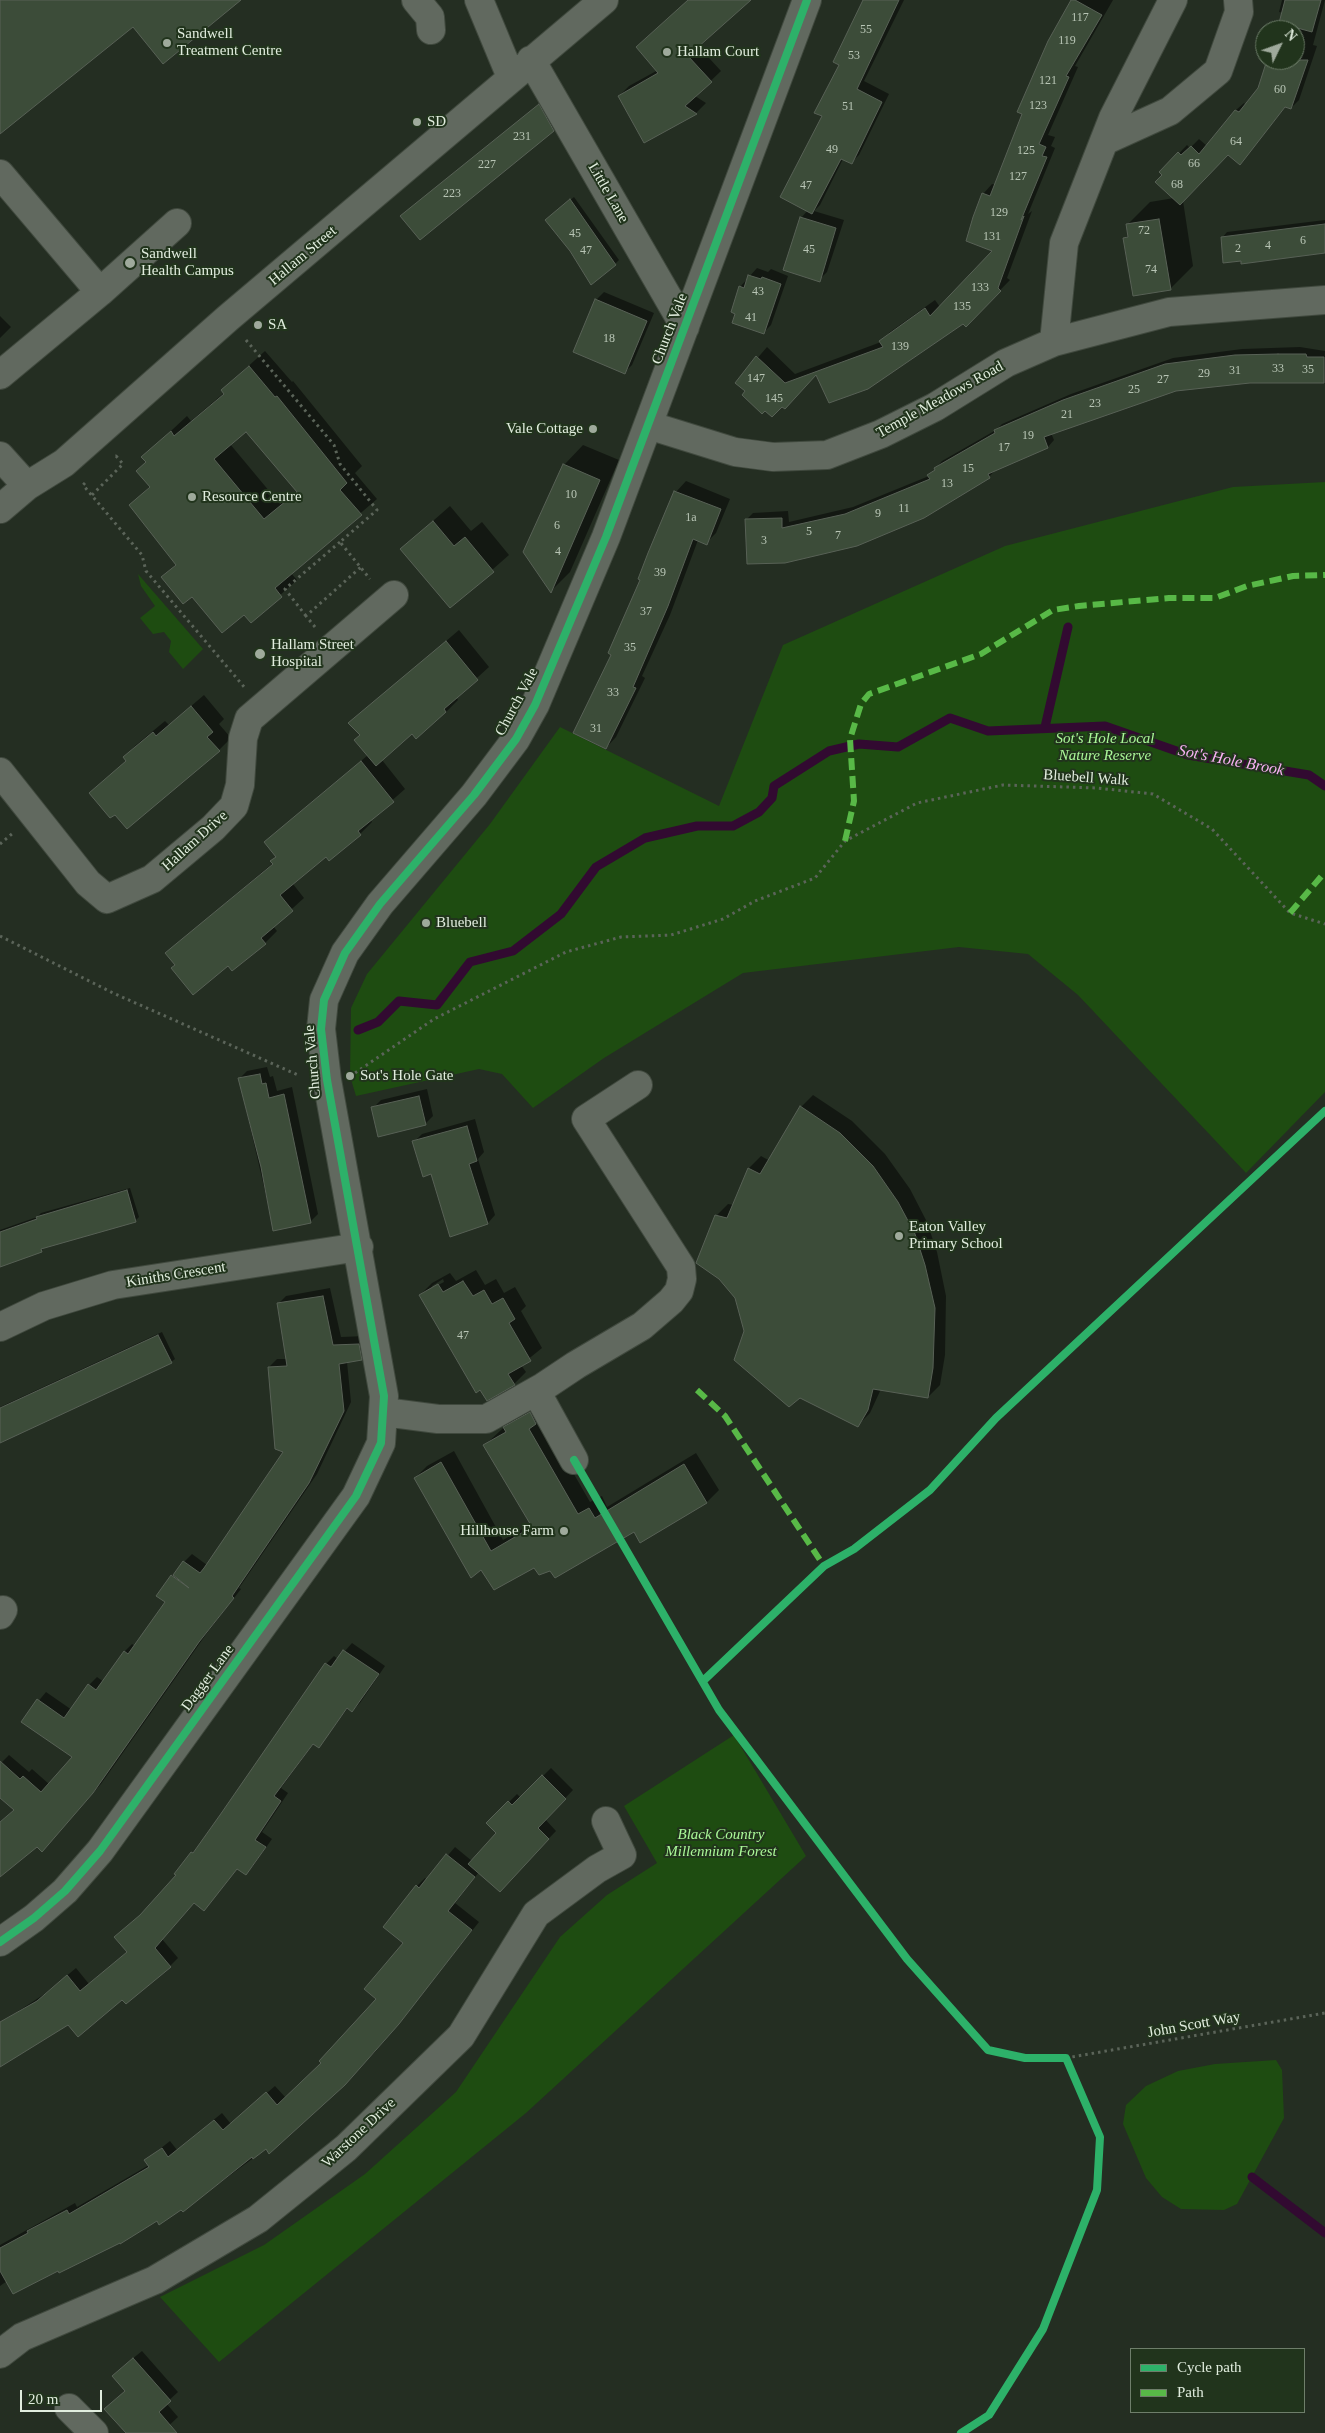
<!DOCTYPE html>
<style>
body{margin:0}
#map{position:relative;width:1325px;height:2433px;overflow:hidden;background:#242e22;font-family:Georgia,serif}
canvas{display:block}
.legend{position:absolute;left:1130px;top:2348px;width:175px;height:65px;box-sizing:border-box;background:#21341c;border:1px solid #6e7e6a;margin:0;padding:6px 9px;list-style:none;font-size:15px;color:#e1edde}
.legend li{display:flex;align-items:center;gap:10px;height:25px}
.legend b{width:25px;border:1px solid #6e7e6a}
.north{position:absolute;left:1255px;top:20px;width:50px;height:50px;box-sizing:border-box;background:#21341c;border:1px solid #6e7e6a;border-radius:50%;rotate:48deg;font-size:14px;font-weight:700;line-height:20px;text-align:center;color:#e1edde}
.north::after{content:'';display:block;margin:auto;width:18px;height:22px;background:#9faa9c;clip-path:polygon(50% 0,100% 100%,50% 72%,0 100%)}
.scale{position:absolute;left:20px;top:2390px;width:82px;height:22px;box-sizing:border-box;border:2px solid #e1edde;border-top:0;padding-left:6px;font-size:15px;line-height:18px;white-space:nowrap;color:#e1edde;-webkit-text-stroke:4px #21341c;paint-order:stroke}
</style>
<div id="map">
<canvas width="1325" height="2433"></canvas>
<ul class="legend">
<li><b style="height:6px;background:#2db169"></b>Cycle path</li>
<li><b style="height:6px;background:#58b947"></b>Path</li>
</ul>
<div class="north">N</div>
<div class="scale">20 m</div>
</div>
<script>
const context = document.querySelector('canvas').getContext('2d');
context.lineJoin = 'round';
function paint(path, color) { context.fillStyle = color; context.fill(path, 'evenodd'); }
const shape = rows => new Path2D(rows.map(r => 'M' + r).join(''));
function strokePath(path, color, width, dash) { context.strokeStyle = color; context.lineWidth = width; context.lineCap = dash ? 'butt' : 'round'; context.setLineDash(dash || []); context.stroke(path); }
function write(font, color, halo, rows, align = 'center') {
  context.font = font + ' Georgia,serif'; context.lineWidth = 4; context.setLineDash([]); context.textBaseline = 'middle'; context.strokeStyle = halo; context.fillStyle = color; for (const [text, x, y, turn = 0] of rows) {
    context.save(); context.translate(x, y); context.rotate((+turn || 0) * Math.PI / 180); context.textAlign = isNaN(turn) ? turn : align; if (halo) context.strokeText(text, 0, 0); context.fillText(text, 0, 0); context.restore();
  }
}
paint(shape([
 [1325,482,1325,1092,1246,1173,1078,995,1028,954,959,947,743,973,604,1058,533,1108,502,1074,479,1069,356,1096,350,1076,351,1008,367,974,490,824,560,727,719,806,783,645,1005,546,1233,487],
 [138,574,203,649,183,669,169,652,171,641,164,632,153,634,140,618,155,606,141,586],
 [734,1735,806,1856,526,2113,219,2362,160,2297,264,2245,365,2174,456,2092,560,1937,607,1895,657,1863,624,1806],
 [1276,2060,1282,2070,1284,2118,1237,2204,1224,2210,1181,2209,1162,2197,1146,2178,1123,2124,1126,2105,1146,2086,1178,2071,1215,2064]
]), '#1e4c11');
paint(shape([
 [689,0,748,0,698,46,721,71,695,96,706,103,696,113,645,142,619,96,629,86,658,70],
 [864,0,904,0,864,81,889,94,859,155,851,163,843,159,820,205,814,211,844,220,827,272,819,280,801,218,808,210,823,116],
 [1073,0,1113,0,1075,66,1078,67,1048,135,1055,137,1051,146,1055,148,1028,214,1032,211,1007,278,1010,280,966,325,963,322,817,373,794,398,747,391,737,382,767,347,795,374,881,342,890,332,935,300,940,307,994,250,983,194,992,184,996,185],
 [1282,0,1325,0,1313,45,1317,46,1299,100,1291,108,1286,106,1240,163,1228,154,1183,201,1193,266,1170,289,1124,239,1129,234,1127,225,1150,202,1174,198,1161,172,1187,145,1190,148,1199,139,1207,146,1236,110,1244,103,1246,105,1259,89,1268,60,1295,60,1295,30,1279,30,1283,13,1279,12],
 [547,98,561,122,553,130,410,209],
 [574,197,619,260,615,264,550,217],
 [1325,220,1325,250,1222,238,1227,232],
 [757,268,768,272,771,269,788,276,771,325,763,333,740,287],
 [604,292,654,313,632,365,624,373,596,300],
 [0,316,11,327,0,338],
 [1300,347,1325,351,1324,381,1250,381,1175,390,1051,433,1054,440,1048,447,996,469,989,477,923,517,784,561,746,520,753,513,788,511,789,522,853,507,929,476,942,461,996,430,1002,424,1071,394,1173,358,1242,349],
 [265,351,292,382,293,381,362,466,355,473,377,499,291,573,297,580,251,621,245,613,192,596,162,577,177,563,131,505,150,486,147,462,143,457,187,416,191,421,225,392,222,390],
 [247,430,297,491,280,504,230,444],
 [583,445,619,460,570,572,551,591,564,465],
 [686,481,730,499,716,533,706,543,698,540,670,615,642,676,645,678,616,737,606,748,612,654,642,579,649,553,676,492],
 [450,506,471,531,482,522,509,555,450,607,401,549],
 [459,630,489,667,456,697,458,700,446,712,413,732,382,760,405,789,371,819,372,822,360,834,330,859,327,856,293,884,304,898,273,926,277,931,265,943,228,965,176,965,166,953,273,863,277,857,265,842,368,755,361,735,350,723],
 [204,695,224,719,219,724,231,738,219,750,115,813,90,793,127,760,124,757,136,745,165,721,169,725],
 [267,1067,270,1077,273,1076,277,1091,292,1087,318,1214,310,1222,274,1230,239,1079,247,1071],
 [427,1089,433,1116,425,1124,373,1108,381,1100],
 [813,1095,852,1121,885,1154,910,1189,927,1222,937,1252,946,1296,945,1355,940,1385,928,1397,881,1389,870,1413,858,1425,745,1332,716,1216,728,1204,734,1205,749,1168,761,1156,770,1161,801,1107],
 [475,1119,484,1152,478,1159,495,1215,488,1223,432,1173,414,1142,422,1134],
 [130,1188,139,1217,135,1221,45,1247,41,1251,0,1266,0,1230,37,1217,41,1213],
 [476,1270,485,1285,496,1279,504,1293,515,1287,526,1306,521,1311,542,1348,521,1365,526,1372,514,1384,420,1295,432,1283,450,1273,456,1281],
 [443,1279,444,1282,432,1288,432,1286],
 [330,1288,341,1337,366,1336,369,1351,361,1359,347,1362,351,1402,317,1474,239,1588,241,1589,207,1633,101,1784,49,1842,37,1846,0,1875,0,1822,15,1809,0,1796,0,1764,9,1755,29,1772,32,1769,49,1784,74,1757,22,1721,46,1692,72,1710,89,1685,97,1677,104,1682,124,1652,132,1644,135,1646,167,1602,172,1576,184,1562,192,1554,207,1565,285,1452,269,1367,277,1359,288,1359,279,1303,286,1296],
 [162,1332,175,1359,171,1362,0,1435,0,1407],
 [542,1401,541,1417,590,1502,602,1496,607,1507,696,1453,719,1490,707,1502,641,1541,635,1531,551,1569,535,1566,495,1588,415,1478,427,1466,454,1451,503,1540,531,1524,485,1445,517,1415],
 [352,1643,385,1666,360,1703,352,1711,348,1708,319,1746,314,1743,281,1788,288,1793,262,1832,272,1839,253,1866,245,1874,238,1868,204,1909,195,1902,162,1939,178,1958,170,1966,123,1998,68,2024,6,2062,0,2067,0,2023,46,1993,76,1968,89,1984,128,1951,146,1910,178,1875,176,1873,200,1844,326,1664,334,1656,338,1659],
 [551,1768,573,1790,545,1819,556,1831,507,1882,479,1872,455,1903,479,1922,375,2052,313,2114,183,2210,182,2208,58,2269,7,2281,0,2286,0,2245,75,2203,77,2207,149,2165,146,2160,170,2141,177,2150,222,2113,231,2124,275,2086,286,2098,322,2063,378,1999,405,1943,417,1886,425,1878,427,1880,455,1847,472,1861,497,1833,488,1823,517,1794,521,1798],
 [142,2351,178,2392,166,2403,178,2417,161,2433,127,2433,126,2391,121,2368]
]), '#0007');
strokePath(shape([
 [1045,727,1068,627],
 [358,1030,378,1022,399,1001,437,1005,470,962,513,951,561,914,596,867,645,838,697,826,733,826,759,812,772,798,774,786,829,751,859,744,898,747,950,718,988,731,1105,726,1188,755,1309,775,1325,786],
 [1252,2177,1325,2233]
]), '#320a31', 9);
const building = shape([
 [0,0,241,0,163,64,133,27,0,134,0,0],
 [688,0,751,0,688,56,712,82,685,106,697,114,644,143,618,96,658,73,636,47,688,0],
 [863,0,899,0,857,89,882,102,852,164,841,159,812,214,780,197,822,116,814,113,839,65,833,62,863,0],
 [1071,0,1075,0,1102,15,1066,76,1069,77,1039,144,1046,147,1042,156,1047,157,1021,220,1024,216,998,288,1001,291,966,327,963,324,868,389,829,403,816,375,785,409,782,407,772,417,765,411,762,414,742,395,745,391,735,383,756,356,785,383,883,347,879,341,925,308,930,316,992,251,966,241,973,217,982,193,990,196,1022,114,1017,112,1048,41,1071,0],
 [1285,0,1321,0,1312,32,1279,23,1285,0],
 [1267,60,1308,60,1291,109,1285,107,1240,165,1228,155,1180,205,1155,182,1162,175,1159,172,1178,152,1181,155,1191,146,1199,154,1235,110,1239,112,1258,88,1267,60],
 [539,104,554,131,420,240,400,216,539,104],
 [570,199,616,265,591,285,570,251,545,220,570,199],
 [800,217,836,228,820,282,783,270,800,217],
 [1159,219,1171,290,1133,296,1123,238,1128,237,1126,224,1159,219],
 [1325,224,1325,253,1241,264,1241,261,1223,263,1221,237,1325,224],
 [748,275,761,279,762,277,781,284,764,334,732,323,735,314,731,312,739,286,744,288,748,275],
 [595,299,647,321,625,374,573,352,595,299],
 [1278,354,1306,354,1307,357,1324,357,1324,383,1250,383,1176,391,1044,437,1048,448,988,474,990,478,924,518,857,546,785,563,747,564,745,519,782,518,782,528,845,514,930,479,927,475,935,470,934,468,995,433,994,430,1063,400,1165,364,1235,355,1278,354],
 [249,366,275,397,277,396,347,483,340,490,362,515,275,588,282,597,251,623,244,615,222,633,192,597,183,604,161,577,176,565,129,505,150,487,136,471,146,462,141,457,171,431,174,436,224,394,221,390,249,366],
 [246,432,297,492,264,519,214,459,246,432],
 [563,464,600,480,551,593,523,552,563,464],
 [674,491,721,509,707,545,693,539,668,606,633,687,636,688,606,749,573,733,611,655,608,653,640,580,638,579,648,553,674,491],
 [433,521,454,546,465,537,494,572,450,608,400,549,433,521],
 [446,641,478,680,444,709,446,712,416,739,412,734,376,766,354,740,360,735,348,723,446,641],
 [191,706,213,732,207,737,220,751,127,829,115,815,110,818,89,793,126,761,123,757,153,732,156,736,191,706],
 [361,761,394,802,358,831,361,835,329,861,326,857,280,895,293,911,261,938,266,944,232,971,228,966,193,995,171,968,175,965,165,953,273,864,270,861,276,857,264,842,361,761],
 [260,1074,262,1084,266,1083,269,1098,284,1094,311,1223,273,1231,261,1167,238,1078,260,1074],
 [419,1096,426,1125,378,1137,371,1107,419,1096],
 [800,1106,840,1133,873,1166,898,1202,915,1234,925,1265,935,1308,933,1368,928,1398,873,1389,868,1410,858,1427,800,1398,789,1407,734,1360,744,1331,735,1298,719,1279,696,1263,715,1215,727,1218,748,1168,760,1174,800,1106],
 [467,1126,477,1161,469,1164,488,1224,450,1237,431,1174,423,1177,412,1141,467,1126],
 [127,1190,136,1222,41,1249,42,1252,0,1267,0,1232,37,1219,36,1217,127,1190],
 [463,1281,473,1296,484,1290,492,1304,503,1298,515,1319,509,1323,531,1361,508,1374,515,1385,487,1401,480,1390,476,1393,419,1295,438,1284,443,1292,463,1281],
 [323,1296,333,1345,359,1344,362,1360,339,1364,344,1411,309,1483,232,1596,234,1598,199,1642,93,1793,42,1852,37,1847,0,1877,0,1822,14,1810,0,1798,0,1761,20,1779,23,1776,41,1792,72,1757,21,1722,37,1699,64,1718,88,1684,96,1690,124,1651,128,1654,165,1602,156,1596,171,1575,189,1588,173,1575,183,1561,200,1573,204,1568,283,1452,275,1449,268,1367,287,1366,277,1303,323,1296],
 [158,1335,172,1363,0,1443,0,1408,158,1335],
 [530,1412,536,1424,529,1429,578,1514,589,1508,595,1518,684,1464,707,1503,640,1543,634,1532,555,1578,550,1571,539,1575,534,1568,494,1590,481,1570,471,1578,414,1478,441,1462,491,1551,532,1527,483,1445,506,1432,503,1427,530,1412],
 [343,1650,379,1674,352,1712,347,1708,319,1748,313,1744,274,1796,281,1801,255,1840,266,1847,246,1875,237,1869,204,1911,194,1903,155,1948,171,1967,126,2004,122,2000,78,2037,68,2025,0,2067,0,2022,37,2001,67,1975,80,1991,127,1952,114,1937,140,1915,176,1875,174,1874,191,1852,193,1853,220,1815,325,1663,331,1667,343,1650],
 [542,1775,566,1799,538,1828,549,1839,500,1892,468,1864,496,1833,486,1823,508,1801,512,1805,542,1775],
 [446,1854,475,1877,448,1911,472,1930,399,2024,345,2085,269,2154,266,2149,253,2159,252,2157,183,2212,181,2210,159,2225,157,2221,120,2244,120,2243,59,2273,58,2271,13,2294,0,2271,0,2248,28,2233,27,2231,67,2210,69,2214,149,2167,144,2160,162,2148,168,2157,214,2120,223,2130,266,2092,277,2105,321,2063,319,2061,376,1999,364,1989,403,1943,383,1927,416,1885,419,1888,446,1854],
 [133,2358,171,2401,159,2412,177,2433,126,2433,104,2409,125,2391,112,2376,133,2358]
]);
paint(building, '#3c4c39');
strokePath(building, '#586156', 1);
const minor = shape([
 [416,0,430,17,431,30],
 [479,0,511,77],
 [1173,0,1113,118,1064,243,1054,342,1169,312,1325,300],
 [531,60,685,327],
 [1104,141,1170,111,1218,71,1239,12,1238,0],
 [0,174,100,292],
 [0,375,100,292,177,223],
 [648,425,735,452,773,457,827,455,881,434,935,407,1006,363,1054,342],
 [0,456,27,486],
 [0,509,27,486,64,463,228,318,604,0],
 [0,772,88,883,107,899,152,879,213,828,234,806,240,785,243,738,249,719,394,595],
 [0,1327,44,1306,113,1285,359,1247],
 [536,1391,574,1460],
 [384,1412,438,1419,486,1419,543,1387,576,1365,642,1326,671,1301,679,1291,682,1279,681,1267,586,1119,638,1085],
 [0,1615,3,1610],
 [0,1942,34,1918,65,1891,100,1851,356,1496,381,1443,384,1396,327,1080,321,1029,324,1000,345,953,380,904,474,795,516,739,535,705,606,537,807,0],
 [0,2354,22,2337,155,2280,258,2219,346,2148,461,2036,536,1914,597,1869,622,1855,606,1821],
 [69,2408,94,2433]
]);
strokePath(minor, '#40493e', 30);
strokePath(shape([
 [246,340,334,445,340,464,377,510,340,542,370,579],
 [85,483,83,485,142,555,146,571,245,688],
 [92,495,123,464,116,456,114,458],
 [306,616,285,589,340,542],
 [315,627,306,616,361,567],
 [0,844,13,833],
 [0,936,113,993,298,1075],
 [355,1073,434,1019,566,952,621,937,671,935,723,919,755,901,815,878,845,841,917,803,1003,785,1097,788,1153,794,1212,829,1290,913,1325,924],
 [1066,2058,1325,2013]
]), '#5b6459', 3, [2.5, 4]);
strokePath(minor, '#61695f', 28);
strokePath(shape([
 [845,841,854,801,850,739,861,704,869,694,981,654,1053,610,1079,606,1169,598,1215,598,1247,586,1293,576,1325,575],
 [1290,913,1325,872],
 [697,1390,725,1416,824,1566]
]), '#58b947', 6, [12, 6]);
strokePath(shape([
 [574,1460,719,1710,907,1959,988,2050,1025,2058,1066,2058,1100,2137,1097,2190,1043,2329,989,2415,961,2433],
 [703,1681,824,1566,854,1549,930,1490,996,1418,1325,1111],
 [0,1942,34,1918,65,1891,100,1851,356,1496,381,1443,384,1396,327,1080,321,1029,324,1000,345,953,380,904,474,795,516,739,535,705,606,537,807,0]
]), '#2db169', 8);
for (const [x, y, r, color] of [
 [167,43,5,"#9faa9c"],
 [667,52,5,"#9faa9c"],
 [417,122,5,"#9faa9c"],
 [130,263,6,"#9faa9c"],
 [258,325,5,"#9faa9c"],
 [593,429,5,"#9faa9c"],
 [192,497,5,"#9faa9c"],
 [260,654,6,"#9faa9c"],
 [426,923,5,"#9faa9c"],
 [350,1076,5,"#9faa9c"],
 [899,1236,5,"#9faa9c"],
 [564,1531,5,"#9faa9c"]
]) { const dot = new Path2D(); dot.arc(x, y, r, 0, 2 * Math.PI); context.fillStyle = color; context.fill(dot); strokePath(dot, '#21341c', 2); }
write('12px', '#b8c5b5', null, [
 ["117",1080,18],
 ["55",866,30],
 ["119",1067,41],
 ["53",854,56],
 ["121",1048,81],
 ["60",1280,90],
 ["123",1038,106],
 ["51",848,107],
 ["231",522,137],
 ["64",1236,142],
 ["49",832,150],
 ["125",1026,151],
 ["66",1194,164],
 ["227",487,165],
 ["127",1018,177],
 ["68",1177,185],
 ["47",806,186],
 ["223",452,194],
 ["129",999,213],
 ["72",1144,231],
 ["45",575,234],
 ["131",992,237],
 ["6",1303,241],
 ["4",1268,246],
 ["2",1238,249],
 ["45",809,250],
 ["47",586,251],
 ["74",1151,270],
 ["133",980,288],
 ["43",758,292],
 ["135",962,307],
 ["41",751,318],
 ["18",609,339],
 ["139",900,347],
 ["33",1278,369],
 ["35",1308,370],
 ["31",1235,371],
 ["29",1204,374],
 ["147",756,379],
 ["27",1163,380],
 ["25",1134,390],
 ["145",774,399],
 ["23",1095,404],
 ["21",1067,415],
 ["19",1028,436],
 ["17",1004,448],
 ["15",968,469],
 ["13",947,484],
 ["10",571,495],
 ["11",904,509],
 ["9",878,514],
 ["1a",691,518],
 ["6",557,526],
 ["5",809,532],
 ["7",838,536],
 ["3",764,541],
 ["4",558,552],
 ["39",660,573],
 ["37",646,612],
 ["35",630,648],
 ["33",613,693],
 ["31",596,729],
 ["47",463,1336]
]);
write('15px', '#e1edde', '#21341c', [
 ["Sandwell",177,34],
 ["Treatment Centre",177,51],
 ["Hallam Court",677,52],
 ["SD",427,122],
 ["Sandwell",141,254],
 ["Health Campus",141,271],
 ["SA",268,325],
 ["Vale Cottage",583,429,"right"],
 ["Resource Centre",202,497],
 ["Hallam Street",271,645],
 ["Hospital",271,662],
 ["Bluebell",436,923],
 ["Sot's Hole Gate",360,1076],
 ["Eaton Valley",909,1227],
 ["Primary School",909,1244],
 ["Hillhouse Farm",554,1531,"right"]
], 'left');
write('15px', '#e1edde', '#21341c', [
 ["Little Lane",608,193,60],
 ["Hallam Street",303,256,-40],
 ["Church Vale",670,329,-69],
 ["Temple Meadows Road",940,400,-29],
 ["Church Vale",517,702,-62],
 ["Bluebell Walk",1086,778,4],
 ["Hallam Drive",195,841,-42],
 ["Church Vale",313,1062,-95],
 ["Kiniths Crescent",176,1275,-9],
 ["Dagger Lane",208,1678,-54],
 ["John Scott Way",1194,2025,-10],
 ["Warstone Drive",359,2133,-43]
]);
write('italic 15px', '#aaf798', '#21341c', [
 ["Sot's Hole Local",1105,739],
 ["Nature Reserve",1105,756],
 ["Black Country",721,1835],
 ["Millennium Forest",721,1852]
]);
write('italic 16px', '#f9b2f4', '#21341c', [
 ["Sot's Hole Brook",1231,761,11]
]);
</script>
